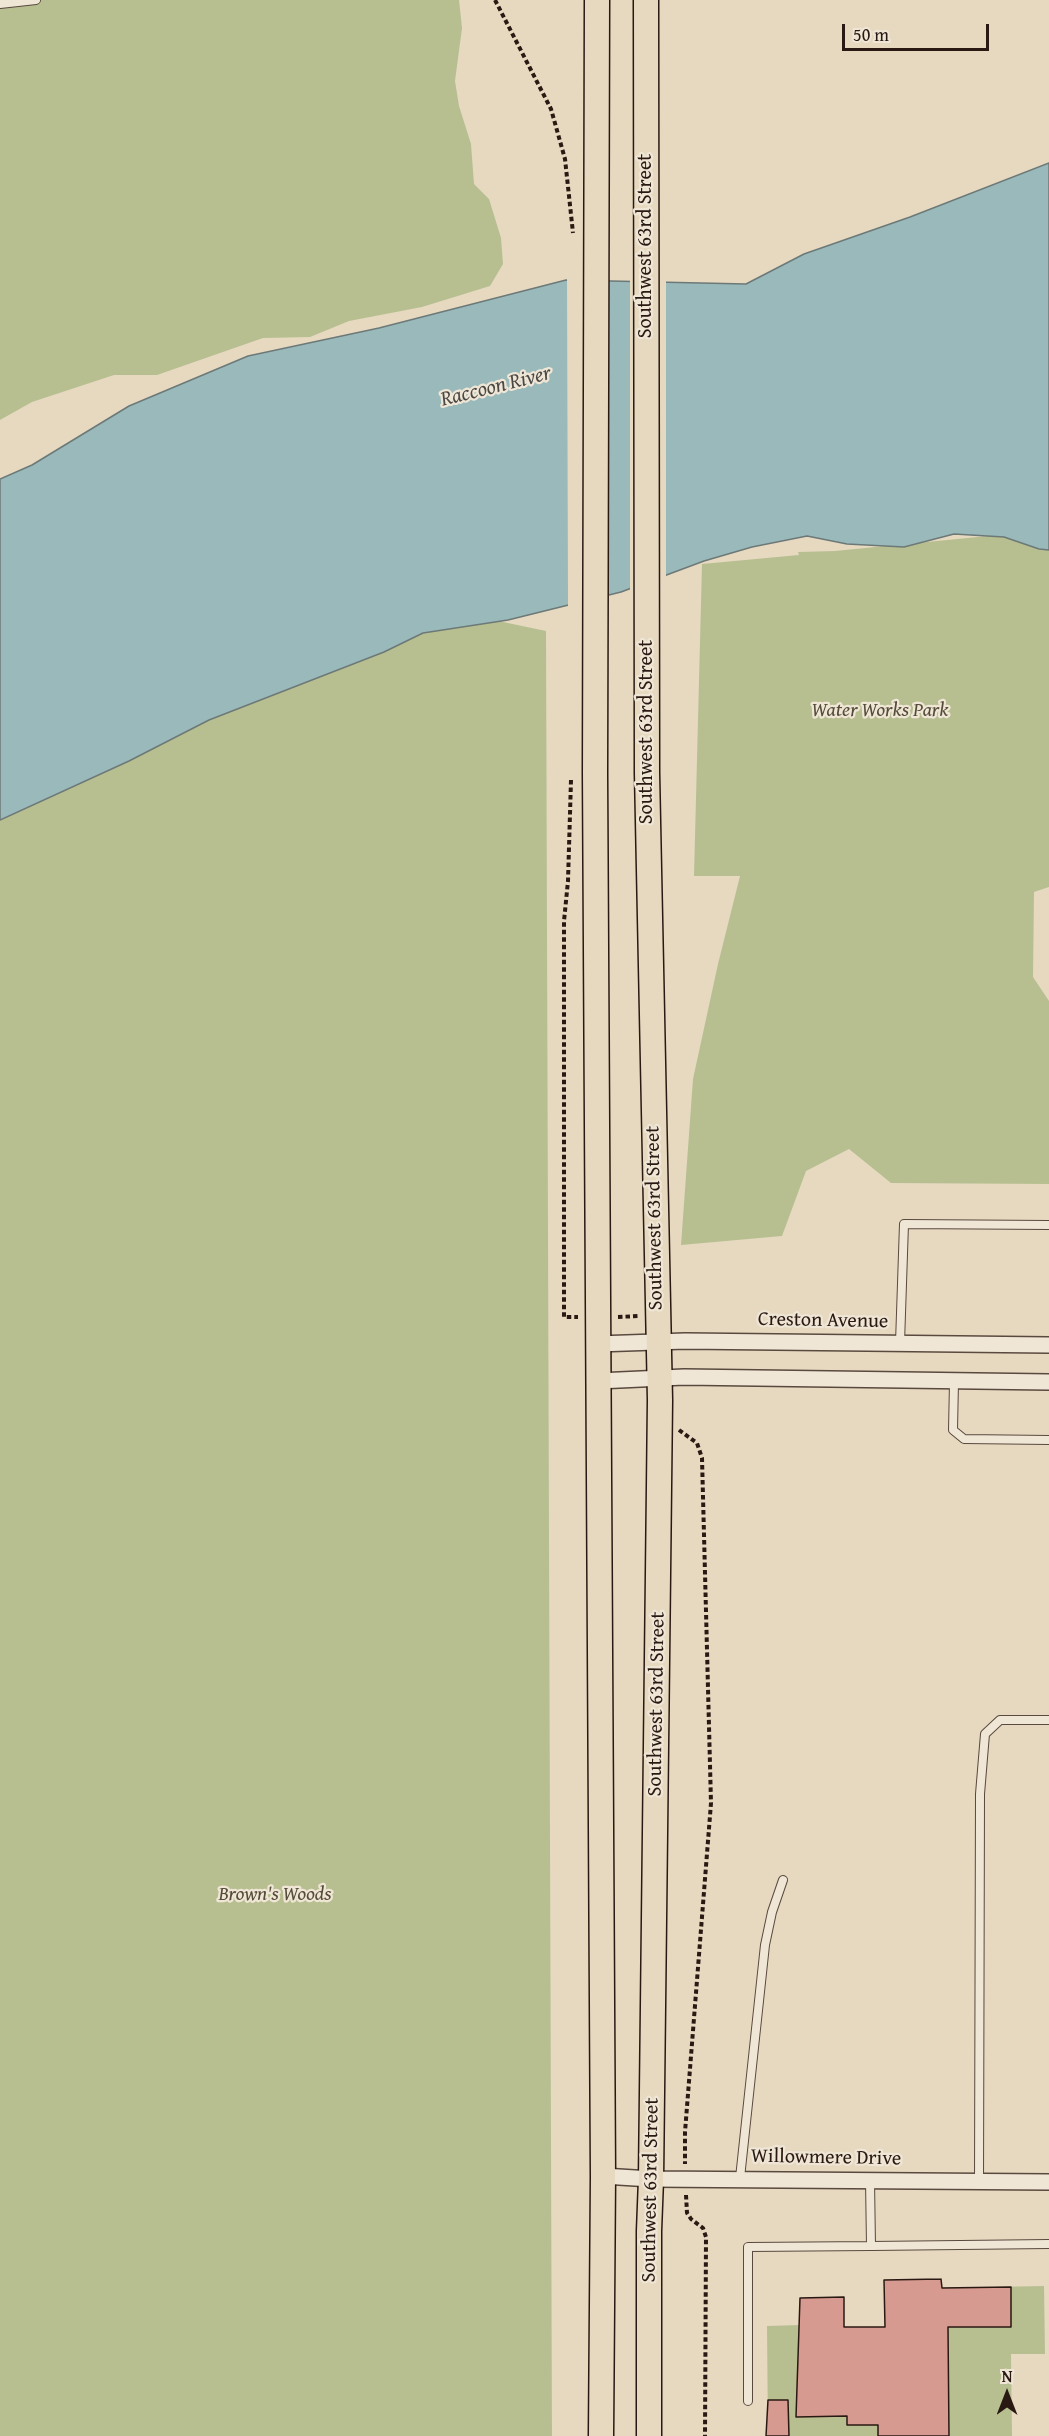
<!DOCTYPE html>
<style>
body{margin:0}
#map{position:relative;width:1049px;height:2436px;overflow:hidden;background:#e6d9c0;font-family:"Gentium Book Plus",serif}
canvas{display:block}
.north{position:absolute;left:977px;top:2364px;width:60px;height:60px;-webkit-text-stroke:4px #efe6d6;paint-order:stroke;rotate:0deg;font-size:16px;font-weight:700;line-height:24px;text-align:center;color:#2a1912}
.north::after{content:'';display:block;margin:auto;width:21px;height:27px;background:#2a1912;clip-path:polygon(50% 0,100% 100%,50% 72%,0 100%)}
.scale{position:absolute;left:842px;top:24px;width:147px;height:27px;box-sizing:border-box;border:3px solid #2a1912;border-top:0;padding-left:8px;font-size:18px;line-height:21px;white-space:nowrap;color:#2a1912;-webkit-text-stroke:4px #efe6d6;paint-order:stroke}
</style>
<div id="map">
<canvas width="1049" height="2436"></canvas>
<div class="north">N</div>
<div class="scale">50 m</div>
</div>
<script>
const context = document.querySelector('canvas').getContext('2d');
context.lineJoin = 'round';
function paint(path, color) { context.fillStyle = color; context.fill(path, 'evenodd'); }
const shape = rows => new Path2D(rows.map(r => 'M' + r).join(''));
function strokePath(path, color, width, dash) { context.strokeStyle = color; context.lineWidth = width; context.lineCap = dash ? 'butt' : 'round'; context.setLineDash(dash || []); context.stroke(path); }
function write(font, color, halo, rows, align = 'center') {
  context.font = font + ' "Gentium Book Plus",serif'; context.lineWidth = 4.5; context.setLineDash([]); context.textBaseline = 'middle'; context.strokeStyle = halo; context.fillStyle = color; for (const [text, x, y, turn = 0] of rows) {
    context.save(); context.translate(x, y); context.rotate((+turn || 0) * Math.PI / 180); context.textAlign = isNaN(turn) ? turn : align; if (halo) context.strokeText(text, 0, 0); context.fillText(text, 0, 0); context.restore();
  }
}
paint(shape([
 [0,0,459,0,462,28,455,81,459,106,471,144,474,184,489,199,501,238,503,264,490,286,422,307,349,321,310,337,263,338,157,375,114,375,32,402,0,420],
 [1049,530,1049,887,1034,892,1033,977,1049,1001,1049,1184,891,1183,849,1149,806,1171,782,1236,681,1245,693,1079,718,964,740,876,694,876,702,564,799,555,798,552,835,551],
 [398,600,546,631,552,2436,0,2436,0,798],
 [941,2279,942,2288,1044,2286,1045,2354,1011,2354,1012,2436,768,2436,767,2326,800,2325,800,2298,844,2297,844,2327,885,2327,884,2280]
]), '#b7bf91');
const water = shape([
 [1049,163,1049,550,1039,549,1004,537,954,534,904,547,847,544,807,536,752,547,704,561,621,592,508,620,423,633,384,652,209,720,129,761,0,820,0,479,32,465,129,406,248,356,379,328,566,280,746,284,804,254,910,217,1049,163]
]);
paint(water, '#99b9bb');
strokePath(water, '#6d7977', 1.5);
paint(shape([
 [567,277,609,278,609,598,568,609],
 [630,278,666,279,666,578,630,592]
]), '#e6d9c0');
const building = shape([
 [941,2279,942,2288,1011,2287,1011,2327,948,2327,949,2436,878,2436,878,2425,847,2425,847,2416,796,2417,800,2298,844,2297,844,2327,885,2327,884,2280,941,2279],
 [768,2400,788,2400,789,2436,766,2436,768,2400]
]);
paint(building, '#d79a90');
strokePath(building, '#2a1912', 1.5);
const lane = shape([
 [0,4,36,0],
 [900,1343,904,1224,1049,1225],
 [954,1382,953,1430,964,1439,1049,1440],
 [740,2178,765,1945,772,1912,783,1880],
 [870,2180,871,2246,1049,2244],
 [979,2181,980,1794,985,1734,1000,1720,1049,1720],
 [748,2401,748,2247,871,2246]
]);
const street = shape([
 [597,1344,685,1341,1049,1345],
 [598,1381,684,1377,1049,1382],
 [603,2176,651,2179,1049,2182]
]);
const primary = shape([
 [597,0,595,772,603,2176,601,2436],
 [646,0,647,773,660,1400,651,2179,649,2231,649,2436]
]);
strokePath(lane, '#59493e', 10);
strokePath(street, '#59493e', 18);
strokePath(primary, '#2a1912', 27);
strokePath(shape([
 [495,0,551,109,565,159,573,233],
 [571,780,568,881,564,921,564,1317,578,1317],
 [618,1317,638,1316],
 [679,1430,697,1443,702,1458,711,1803,685,2132,685,2164],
 [686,2195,687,2213,691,2219,703,2228,706,2237,705,2436]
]), '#2a1912', 4, [4.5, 3]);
strokePath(lane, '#efe6d6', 8);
strokePath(street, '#efe6d6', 15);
strokePath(primary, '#e6d9c0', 24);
write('20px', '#2a1912', '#efe6d6', [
 ["Southwest 63rd Street",646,246,-90],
 ["Southwest 63rd Street",647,732,-90],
 ["Southwest 63rd Street",655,1218,-91],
 ["Creston Avenue",823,1321,1],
 ["Southwest 63rd Street",657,1704,-89],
 ["Willowmere Drive",826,2158,1],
 ["Southwest 63rd Street",651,2190,-89]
]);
write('italic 20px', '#544b38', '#efe6d6', [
 ["Water Works Park",880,711],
 ["Brown's Woods",275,1895]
]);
write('italic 21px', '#4b4945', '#efe6d6', [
 ["Raccoon River",496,387,-14]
]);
</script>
